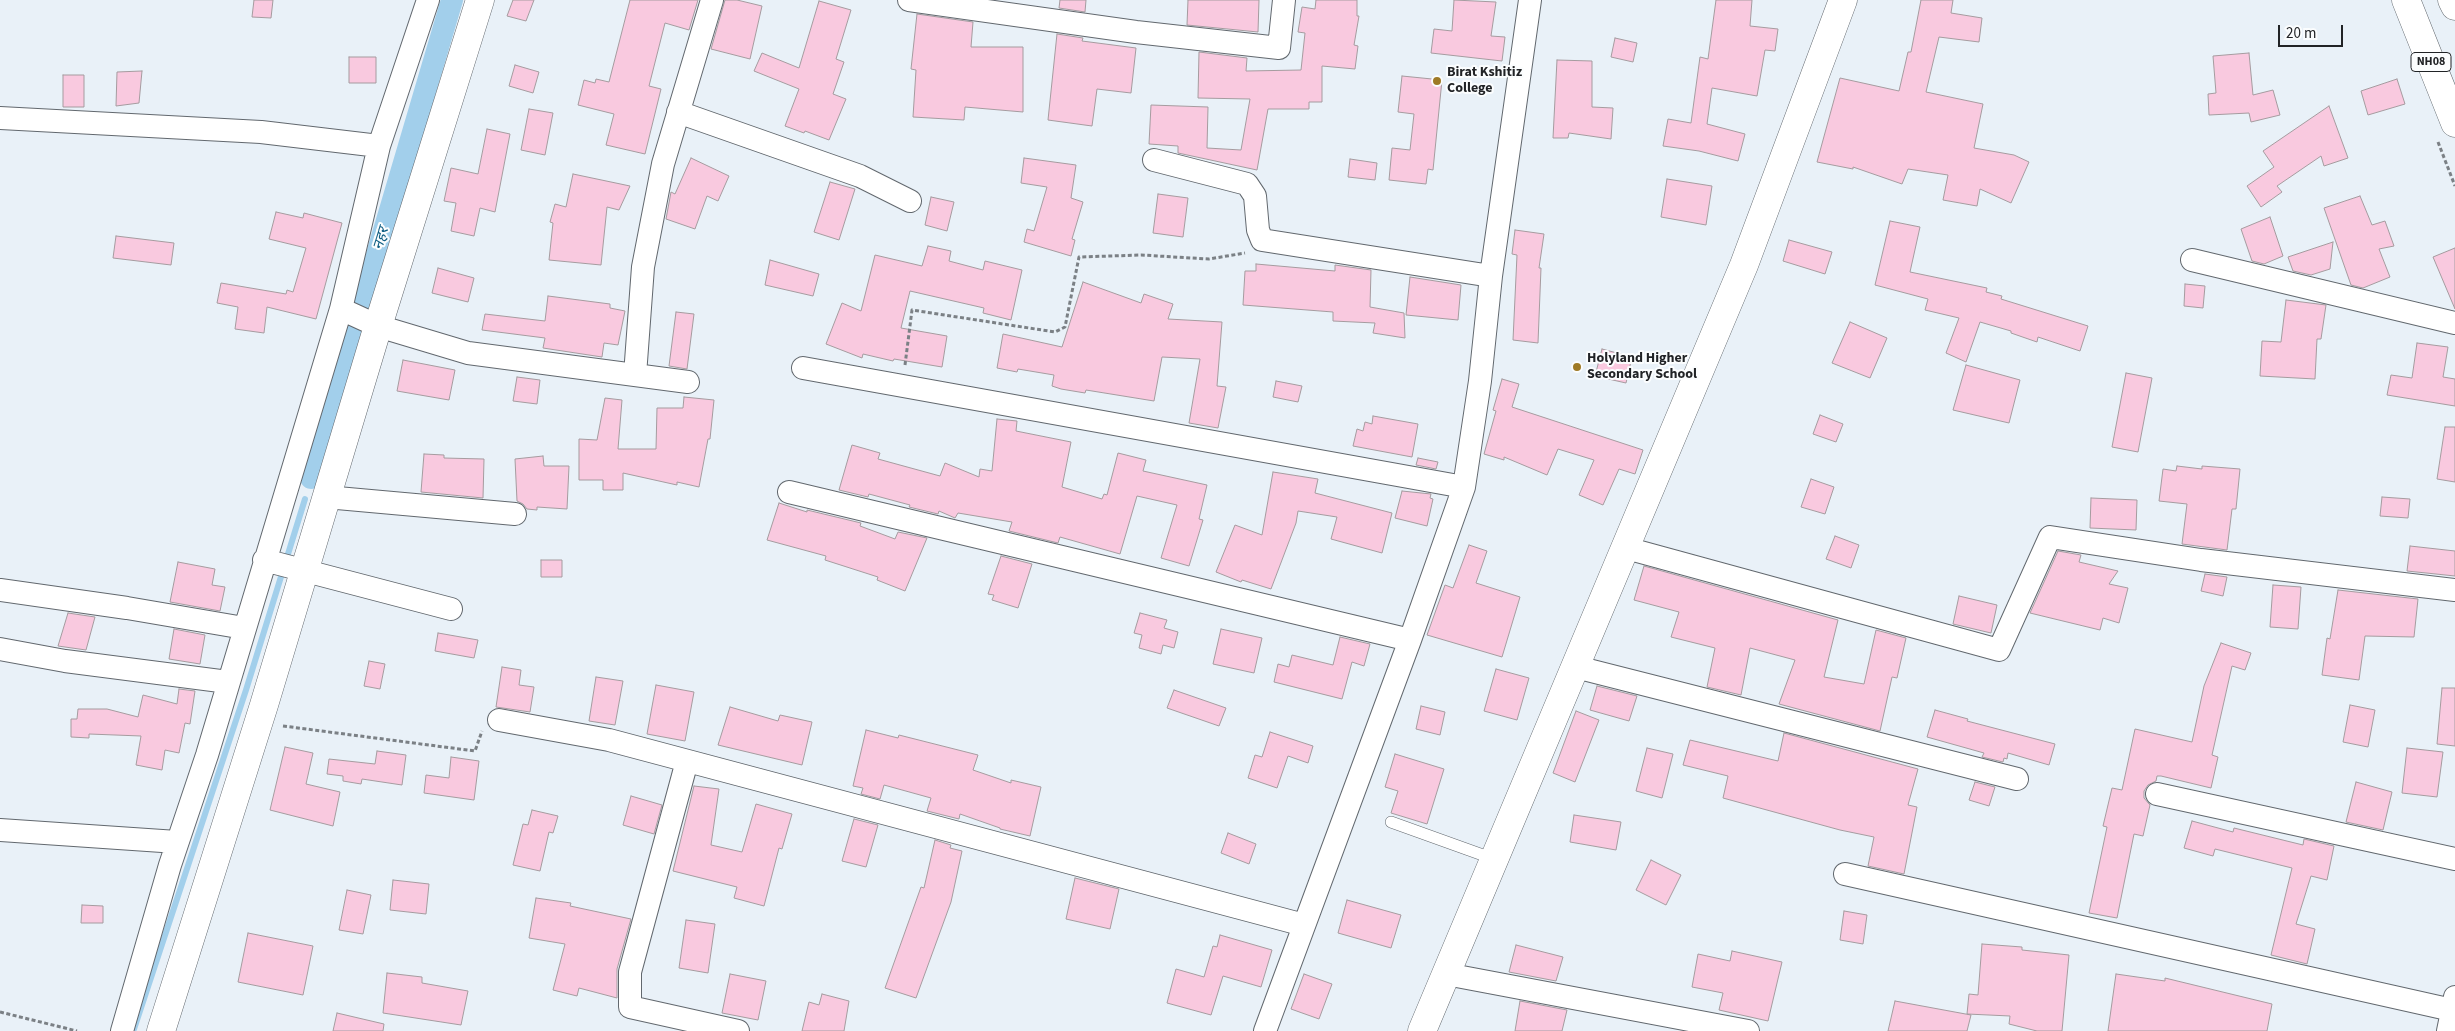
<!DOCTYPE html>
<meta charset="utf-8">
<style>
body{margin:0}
#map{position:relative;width:2455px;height:1031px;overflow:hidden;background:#e9f1f8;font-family:"Source Sans 3",sans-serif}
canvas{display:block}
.scale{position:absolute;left:2278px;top:25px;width:65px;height:22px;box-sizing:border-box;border:2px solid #212326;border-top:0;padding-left:6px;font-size:15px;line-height:18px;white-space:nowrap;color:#212326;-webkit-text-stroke:4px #fbfdfe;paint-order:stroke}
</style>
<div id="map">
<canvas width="2455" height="1031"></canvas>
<div class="scale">20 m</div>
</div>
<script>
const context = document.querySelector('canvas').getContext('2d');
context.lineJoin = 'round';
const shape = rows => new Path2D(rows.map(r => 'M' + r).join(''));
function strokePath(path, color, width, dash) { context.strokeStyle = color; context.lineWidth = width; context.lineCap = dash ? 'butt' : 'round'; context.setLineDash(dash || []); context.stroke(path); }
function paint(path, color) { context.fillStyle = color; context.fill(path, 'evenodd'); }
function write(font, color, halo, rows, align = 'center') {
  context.font = font + ' "Source Sans 3","Noto Sans Devanagari",sans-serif'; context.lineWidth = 4; context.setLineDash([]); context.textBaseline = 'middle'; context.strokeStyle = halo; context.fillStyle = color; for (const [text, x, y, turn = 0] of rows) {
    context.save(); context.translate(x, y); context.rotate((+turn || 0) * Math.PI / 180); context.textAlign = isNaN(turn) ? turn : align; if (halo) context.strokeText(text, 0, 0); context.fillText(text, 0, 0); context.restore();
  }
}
strokePath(shape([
 [134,1029,246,690,305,499]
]), '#a2cfeb', 6);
strokePath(shape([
 [311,478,452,0]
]), '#a2cfeb', 22);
const building = shape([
 [254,0,273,0,271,18,252,17,254,0],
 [513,0,534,0,526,21,507,16,513,0],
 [630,0,698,0,689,30,665,23,649,86,661,89,645,154,606,145,614,114,578,105,584,80,595,83,596,79,609,82,630,0],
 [725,0,737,0,762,6,750,59,711,49,725,0],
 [1060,0,1086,0,1085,12,1059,8,1060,0],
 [1188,0,1259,0,1258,32,1187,25,1188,0],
 [1316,0,1357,0,1357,16,1359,16,1354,45,1358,46,1355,69,1322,66,1322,102,1309,102,1309,109,1268,109,1257,170,1178,153,1178,146,1149,144,1151,105,1208,107,1207,148,1241,150,1250,99,1198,98,1199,52,1247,58,1246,71,1301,70,1305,33,1298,32,1302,7,1315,9,1316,0],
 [1454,0,1496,2,1491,36,1505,37,1502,61,1431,53,1434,29,1452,31,1454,0],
 [1716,0,1752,0,1750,26,1778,29,1775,51,1765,50,1757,96,1712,88,1707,124,1745,134,1738,161,1699,151,1663,146,1668,119,1691,123,1700,57,1708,59,1716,0],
 [1921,0,1953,0,1951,13,1982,18,1979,42,1939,37,1926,92,1983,104,1974,148,2014,155,2029,162,2011,203,1980,189,1977,206,1943,200,1948,175,1908,169,1902,184,1853,167,1853,169,1817,162,1840,78,1899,91,1908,52,1911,52,1921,0],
 [819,1,851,10,836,59,844,62,833,94,846,99,829,140,805,131,804,133,785,126,799,89,754,71,762,53,799,68,819,1],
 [917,14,973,22,971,47,1023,47,1023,112,965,107,964,120,913,117,916,70,911,69,917,14],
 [1057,34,1083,38,1082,41,1136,48,1131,93,1097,89,1092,126,1048,120,1057,34],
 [1615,38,1637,43,1633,62,1611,57,1615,38],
 [2249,53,2253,95,2273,90,2280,115,2251,122,2249,113,2209,115,2208,94,2216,93,2213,56,2249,53],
 [349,57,376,57,376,83,349,83,349,57],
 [1557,60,1592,61,1592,107,1613,108,1611,139,1569,133,1568,138,1553,138,1557,60],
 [515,65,539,72,533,93,509,86,515,65],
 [142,71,139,103,116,106,117,72,142,71],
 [63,75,84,75,84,107,63,107,63,75],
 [1402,76,1442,80,1433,170,1428,169,1426,184,1389,180,1392,148,1410,150,1414,114,1398,112,1402,76],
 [2397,79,2405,104,2368,115,2361,91,2397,79],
 [2329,106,2348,158,2324,166,2321,156,2277,186,2282,192,2261,207,2247,186,2274,167,2263,151,2329,106],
 [529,109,553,113,545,155,521,150,529,109],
 [487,129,510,134,495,212,480,208,474,236,451,231,456,203,444,201,451,168,478,174,487,129],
 [691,158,729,176,718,201,707,196,695,229,666,219,671,192,675,194,691,158],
 [1024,158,1076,165,1071,198,1083,202,1072,239,1075,240,1071,256,1024,242,1027,229,1034,231,1047,187,1021,183,1024,158],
 [1350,159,1377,163,1375,180,1348,177,1350,159],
 [573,174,630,186,619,210,607,207,601,265,549,260,553,223,550,222,555,204,566,207,573,174],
 [1667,179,1712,186,1706,225,1661,217,1667,179],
 [830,182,855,189,839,240,814,232,830,182],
 [1158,194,1188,198,1183,237,1153,233,1158,194],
 [2360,196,2372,225,2385,221,2394,246,2379,249,2390,277,2363,288,2351,285,2324,208,2360,196],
 [931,197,954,202,947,231,925,225,931,197],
 [276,212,303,218,304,213,342,223,316,319,267,307,264,333,235,329,238,307,217,303,221,283,286,294,287,290,293,292,306,248,269,239,276,212],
 [2270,217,2283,256,2264,264,2252,261,2241,229,2270,217],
 [1890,221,1920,227,1910,272,1987,288,1986,292,2002,296,2001,299,2088,326,2080,351,2038,337,2037,342,2011,333,2011,331,1980,322,1966,362,1946,353,1959,318,1925,310,1928,299,1875,285,1890,221],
 [1515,230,1544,234,1539,268,1541,268,1538,343,1513,340,1517,255,1512,254,1515,230],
 [116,236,174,243,171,265,113,258,116,236],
 [1789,240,1832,252,1825,274,1783,261,1789,240],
 [2333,242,2330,269,2311,275,2293,271,2288,257,2333,242],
 [928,246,951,251,949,261,983,270,985,261,1022,270,1011,320,983,313,984,308,910,291,901,328,947,336,942,367,894,359,893,361,863,354,862,358,826,344,842,303,861,311,875,255,922,266,928,246],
 [2455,248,2455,309,2433,257,2455,248],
 [770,260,819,274,813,296,765,285,770,260],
 [1256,264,1335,271,1335,265,1371,270,1370,307,1404,313,1405,338,1373,333,1375,323,1333,321,1333,312,1243,305,1245,271,1256,271,1256,264],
 [438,268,474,278,468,302,432,293,438,268],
 [1410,277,1461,285,1458,320,1406,315,1410,277],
 [1083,282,1141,303,1144,294,1173,304,1168,319,1222,322,1217,386,1226,387,1218,428,1189,423,1200,359,1162,357,1154,401,1086,390,1085,393,1061,389,1052,386,1054,375,1018,369,1017,372,997,368,1003,334,1062,347,1083,282],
 [2185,284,2205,286,2203,308,2184,306,2185,284],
 [548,296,610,304,610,308,625,311,618,345,604,343,602,357,543,348,545,338,482,330,485,314,545,321,548,296],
 [2286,300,2326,305,2321,339,2317,339,2315,379,2260,376,2262,341,2281,342,2286,300],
 [676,312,694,314,687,369,669,366,676,312],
 [1850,322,1887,338,1870,378,1832,363,1850,322],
 [2417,343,2448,347,2443,377,2455,379,2455,406,2387,395,2391,375,2412,378,2417,343],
 [1602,349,1632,357,1626,383,1595,376,1602,349],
 [403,360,455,370,449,400,397,391,403,360],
 [1966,365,2020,380,2009,423,1953,410,1966,365],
 [2126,373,2152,378,2138,452,2112,447,2126,373],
 [517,377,540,380,537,404,513,401,517,377],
 [1502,379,1519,384,1512,407,1643,450,1635,474,1619,469,1603,505,1579,495,1594,460,1558,449,1547,475,1504,457,1504,460,1484,454,1496,411,1493,410,1502,379],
 [1276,381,1302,386,1298,402,1273,397,1276,381],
 [684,397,714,400,710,439,708,439,699,487,677,482,677,485,623,473,623,490,603,490,603,480,579,480,579,439,597,440,605,398,622,400,618,449,656,449,657,408,683,408,684,397],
 [1820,415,1843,424,1836,442,1813,434,1820,415],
 [1373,416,1418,424,1412,457,1353,446,1357,429,1363,431,1365,422,1372,424,1373,416],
 [997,419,1017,421,1016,431,1071,442,1062,487,1102,499,1104,494,1107,495,1118,453,1146,460,1143,471,1207,485,1199,519,1203,520,1189,566,1161,558,1177,505,1137,496,1120,554,1060,537,1058,543,1009,531,1012,522,958,513,955,518,939,511,938,514,909,507,910,505,869,494,868,497,839,490,852,445,880,453,878,459,940,476,945,463,979,477,980,469,992,471,997,419],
 [2445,427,2455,427,2455,482,2437,479,2445,427],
 [424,454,444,455,444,458,484,459,483,498,421,492,424,454],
 [543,456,544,466,569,466,567,509,537,507,537,510,527,509,523,504,517,501,515,459,543,456],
 [1418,458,1438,462,1436,469,1416,465,1418,458],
 [2177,466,2202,469,2202,466,2240,469,2236,509,2232,509,2227,550,2182,544,2187,504,2159,501,2163,469,2176,471,2177,466],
 [1273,472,1318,479,1315,493,1392,513,1382,553,1331,539,1337,517,1298,511,1296,523,1271,589,1242,580,1241,582,1216,572,1235,525,1262,535,1273,472],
 [1811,479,1834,487,1825,514,1801,507,1811,479],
 [1402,491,1431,494,1430,498,1433,499,1427,526,1395,518,1402,491],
 [2382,497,2410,499,2408,518,2380,516,2382,497],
 [2091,498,2137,500,2136,530,2090,528,2091,498],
 [779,503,807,512,807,510,861,523,860,526,895,539,898,532,927,538,905,591,877,580,878,577,825,560,826,556,767,540,779,503],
 [1835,536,1859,545,1851,568,1826,559,1835,536],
 [1469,545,1487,551,1476,583,1520,597,1502,657,1427,635,1445,585,1453,588,1469,545],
 [2410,546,2455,551,2455,576,2407,571,2410,546],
 [2058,551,2081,555,2079,562,2118,571,2109,584,2128,588,2119,623,2103,618,2100,630,2030,613,2058,551],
 [1001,556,1032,564,1018,608,992,600,994,595,988,594,1001,556],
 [541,560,562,560,562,577,541,577,541,560],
 [178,562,215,569,212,585,225,587,220,611,170,602,178,562],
 [1644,566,1838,620,1824,677,1864,684,1876,630,1906,638,1897,678,1892,677,1880,731,1779,704,1795,660,1750,648,1741,695,1707,687,1715,648,1671,637,1679,612,1634,600,1644,566],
 [2205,574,2227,577,2223,596,2201,591,2205,574],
 [2273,585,2301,587,2298,629,2270,627,2273,585],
 [2338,590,2418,599,2414,637,2365,636,2359,680,2322,675,2327,638,2330,639,2338,590],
 [1959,596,1997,605,1991,633,1953,624,1959,596],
 [68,613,95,617,86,650,58,646,68,613],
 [1140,613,1167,620,1164,628,1178,632,1174,648,1163,645,1161,654,1139,648,1142,635,1134,633,1140,613],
 [174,629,205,635,200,664,169,659,174,629],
 [1221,629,1262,638,1254,673,1213,664,1221,629],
 [438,633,478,640,474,658,435,651,438,633],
 [1340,637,1370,644,1364,666,1352,662,1342,699,1274,682,1278,664,1289,667,1292,655,1333,665,1340,637],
 [2221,643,2251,653,2245,670,2232,666,2212,755,2218,757,2211,788,2161,776,2157,776,2156,781,2148,785,2144,791,2144,798,2150,805,2143,836,2134,834,2117,918,2089,913,2107,827,2103,826,2112,788,2122,790,2135,729,2192,742,2204,686,2221,643],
 [369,661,385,664,380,689,364,686,369,661],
 [502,667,521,670,519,685,534,687,530,712,496,707,502,667],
 [1496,669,1529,678,1517,720,1484,711,1496,669],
 [596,677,623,681,615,725,589,721,596,677],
 [656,685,694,692,685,741,647,734,656,685],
 [1597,686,1637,696,1629,721,1590,710,1597,686],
 [2442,688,2455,688,2455,746,2437,744,2442,688],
 [179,689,195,691,190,724,185,723,179,753,165,750,162,770,136,765,141,736,89,734,89,738,71,737,71,719,77,719,78,709,107,709,138,717,143,695,177,704,179,689],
 [1174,690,1226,708,1219,726,1167,708,1174,690],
 [2350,705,2375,710,2368,747,2343,742,2350,705],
 [1421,706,1445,712,1440,735,1416,729,1421,706],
 [730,707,778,721,780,715,812,722,802,765,718,745,730,707],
 [1935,710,1968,719,1967,721,2055,744,2049,765,2008,753,2007,759,2004,758,2003,762,1982,757,1984,753,1927,737,1935,710],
 [1576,711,1599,720,1575,782,1553,773,1576,711],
 [866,730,898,738,899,735,978,755,973,770,1011,783,1011,780,1041,787,1030,836,1000,829,1000,828,960,814,959,819,927,811,931,798,884,785,880,799,861,794,863,788,853,786,866,730],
 [1270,732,1313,746,1308,763,1288,756,1277,788,1248,778,1255,755,1262,757,1270,732],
 [1784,733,1918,769,1908,805,1917,807,1904,874,1868,866,1874,837,1840,830,1723,798,1728,776,1683,765,1690,740,1778,761,1784,733],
 [285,747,313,753,306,784,340,792,333,826,270,810,285,747],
 [1647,748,1673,754,1662,798,1636,791,1647,748],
 [2407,748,2443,752,2437,797,2402,793,2407,748],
 [377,751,406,755,402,785,362,779,361,784,343,781,343,776,327,774,329,759,375,764,377,751],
 [1395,754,1444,769,1427,824,1391,813,1398,791,1385,787,1395,754],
 [451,757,479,761,474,800,424,793,426,775,449,778,451,757],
 [1975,782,1995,787,1989,806,1969,800,1975,782],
 [2356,782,2392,792,2383,830,2346,822,2356,782],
 [694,786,719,789,711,845,742,852,756,804,792,814,782,849,779,848,764,906,734,898,737,887,673,871,694,786],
 [631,796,662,805,654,834,623,825,631,796],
 [532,810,558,816,553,833,549,832,540,871,513,865,523,824,528,825,532,810],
 [1574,815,1621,822,1616,850,1570,842,1574,815],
 [854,819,878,825,866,867,842,861,854,819],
 [2192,821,2233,832,2234,828,2303,845,2304,839,2334,846,2327,880,2311,876,2296,924,2315,929,2307,964,2271,955,2292,868,2215,849,2213,856,2184,848,2192,821],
 [1228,833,1256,844,1249,864,1221,853,1228,833],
 [935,840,951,845,950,848,962,851,951,902,916,998,885,988,921,887,924,888,935,840],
 [1651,860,1681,875,1666,905,1636,890,1651,860],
 [1075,878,1119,889,1110,929,1066,919,1075,878],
 [393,880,429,884,426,914,390,910,393,880],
 [347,890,371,895,363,934,339,930,347,890],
 [536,898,571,903,570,906,631,919,617,969,617,998,579,988,577,996,553,990,565,944,529,938,536,898],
 [1347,900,1401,915,1391,948,1338,933,1347,900],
 [82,905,103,906,103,923,81,923,82,905],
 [1844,911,1867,915,1863,944,1840,940,1844,911],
 [686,920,715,924,708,973,679,968,686,920],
 [248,933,313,946,303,995,238,982,248,933],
 [1220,935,1272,950,1261,987,1223,976,1211,1015,1167,1003,1176,969,1204,977,1213,946,1217,947,1220,935],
 [1982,944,2022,947,2022,950,2069,955,2062,1031,2037,1031,2009,1024,2010,1016,1967,1014,1969,994,1978,995,1982,944],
 [1516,945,1563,957,1556,981,1509,972,1516,945],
 [1732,951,1782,962,1768,1021,1719,1010,1723,993,1692,987,1698,954,1730,961,1732,951],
 [387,973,422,977,422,983,468,991,461,1025,383,1013,387,973],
 [730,974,766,981,758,1020,722,1013,730,974],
 [1304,974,1332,984,1319,1019,1291,1009,1304,974],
 [2116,974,2165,981,2165,978,2272,1004,2267,1031,2108,1031,2116,974],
 [822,994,849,1001,844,1031,802,1031,809,1002,819,1005,822,994],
 [1520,1001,1567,1010,1562,1031,1515,1031,1520,1001],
 [1895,1001,1971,1015,1967,1031,1888,1031,1895,1001],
 [337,1013,384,1024,383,1031,333,1031,337,1013]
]);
paint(building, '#f9c9df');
strokePath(building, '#a59b9f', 1);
const service = shape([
 [1391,822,1494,859]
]);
const minor = shape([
 [909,0,1136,32,1279,48,1284,0],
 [678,112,860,176,910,201],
 [0,118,261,132,379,146],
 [1154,160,1247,184,1255,196,1258,230,1262,240,1491,276],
 [2192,260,2455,323],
 [341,309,378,326,468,353,688,382],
 [803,368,1464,487],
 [635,375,643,267,663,164,712,0],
 [789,492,1410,640],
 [326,497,515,514],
 [1626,548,1999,650,2050,537,2201,560,2455,590],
 [264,560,451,609],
 [0,590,127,608,244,628],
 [0,649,65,661,228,682],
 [1576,667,2017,779],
 [499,720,609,740,1304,925],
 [687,761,630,972,630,1007,738,1031],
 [2157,794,2455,859],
 [0,830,177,842],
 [1845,874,2452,1010],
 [1446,974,1748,1031],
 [122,1031,170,865,207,755,341,309,379,146,428,0],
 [1265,1031,1410,640,1464,487,1480,381,1491,276,1530,0],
 [2448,1031,2455,997]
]);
const tertiary = shape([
 [161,1031,264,705,378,326,480,0]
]);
const primary = shape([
 [2406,0,2455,123],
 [2452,0,2455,6],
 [1422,1031,1744,265,1843,0]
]);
strokePath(service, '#62686e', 12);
strokePath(minor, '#62686e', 24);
strokePath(tertiary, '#62686e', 29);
strokePath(primary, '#62686e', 29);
strokePath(shape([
 [2438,142,2455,186],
 [905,365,912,310,1055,332,1065,327,1079,257,1141,255,1209,259,1245,253],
 [283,726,475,751,482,731],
 [0,1012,77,1031]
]), '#7b8085', 3, [4, 2.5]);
strokePath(service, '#fff', 11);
strokePath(minor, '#fff', 22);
strokePath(tertiary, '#fff', 28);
strokePath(primary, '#fff', 28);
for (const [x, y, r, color] of [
 [1437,81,5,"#9e7a26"],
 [1577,367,5,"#9e7a26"]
]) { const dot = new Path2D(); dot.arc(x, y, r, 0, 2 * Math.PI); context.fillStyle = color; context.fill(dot); strokePath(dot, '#fbfdfe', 2); }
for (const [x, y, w] of [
 [2431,62,40]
]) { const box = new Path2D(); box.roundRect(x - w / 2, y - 9.5, w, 19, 4); context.fillStyle = '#fbfdfe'; context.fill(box); strokePath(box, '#212326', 1); }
write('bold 12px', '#212326', null, [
 ["NH08",2431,62]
]);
write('bold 14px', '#212326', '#fbfdfe', [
 ["Birat Kshitiz",1447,73],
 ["College",1447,89],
 ["Holyland Higher",1587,359],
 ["Secondary School",1587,375]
], 'left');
write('italic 15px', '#0e5d82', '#fbfdfe', [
 ["नहर",382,239,-73]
]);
</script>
